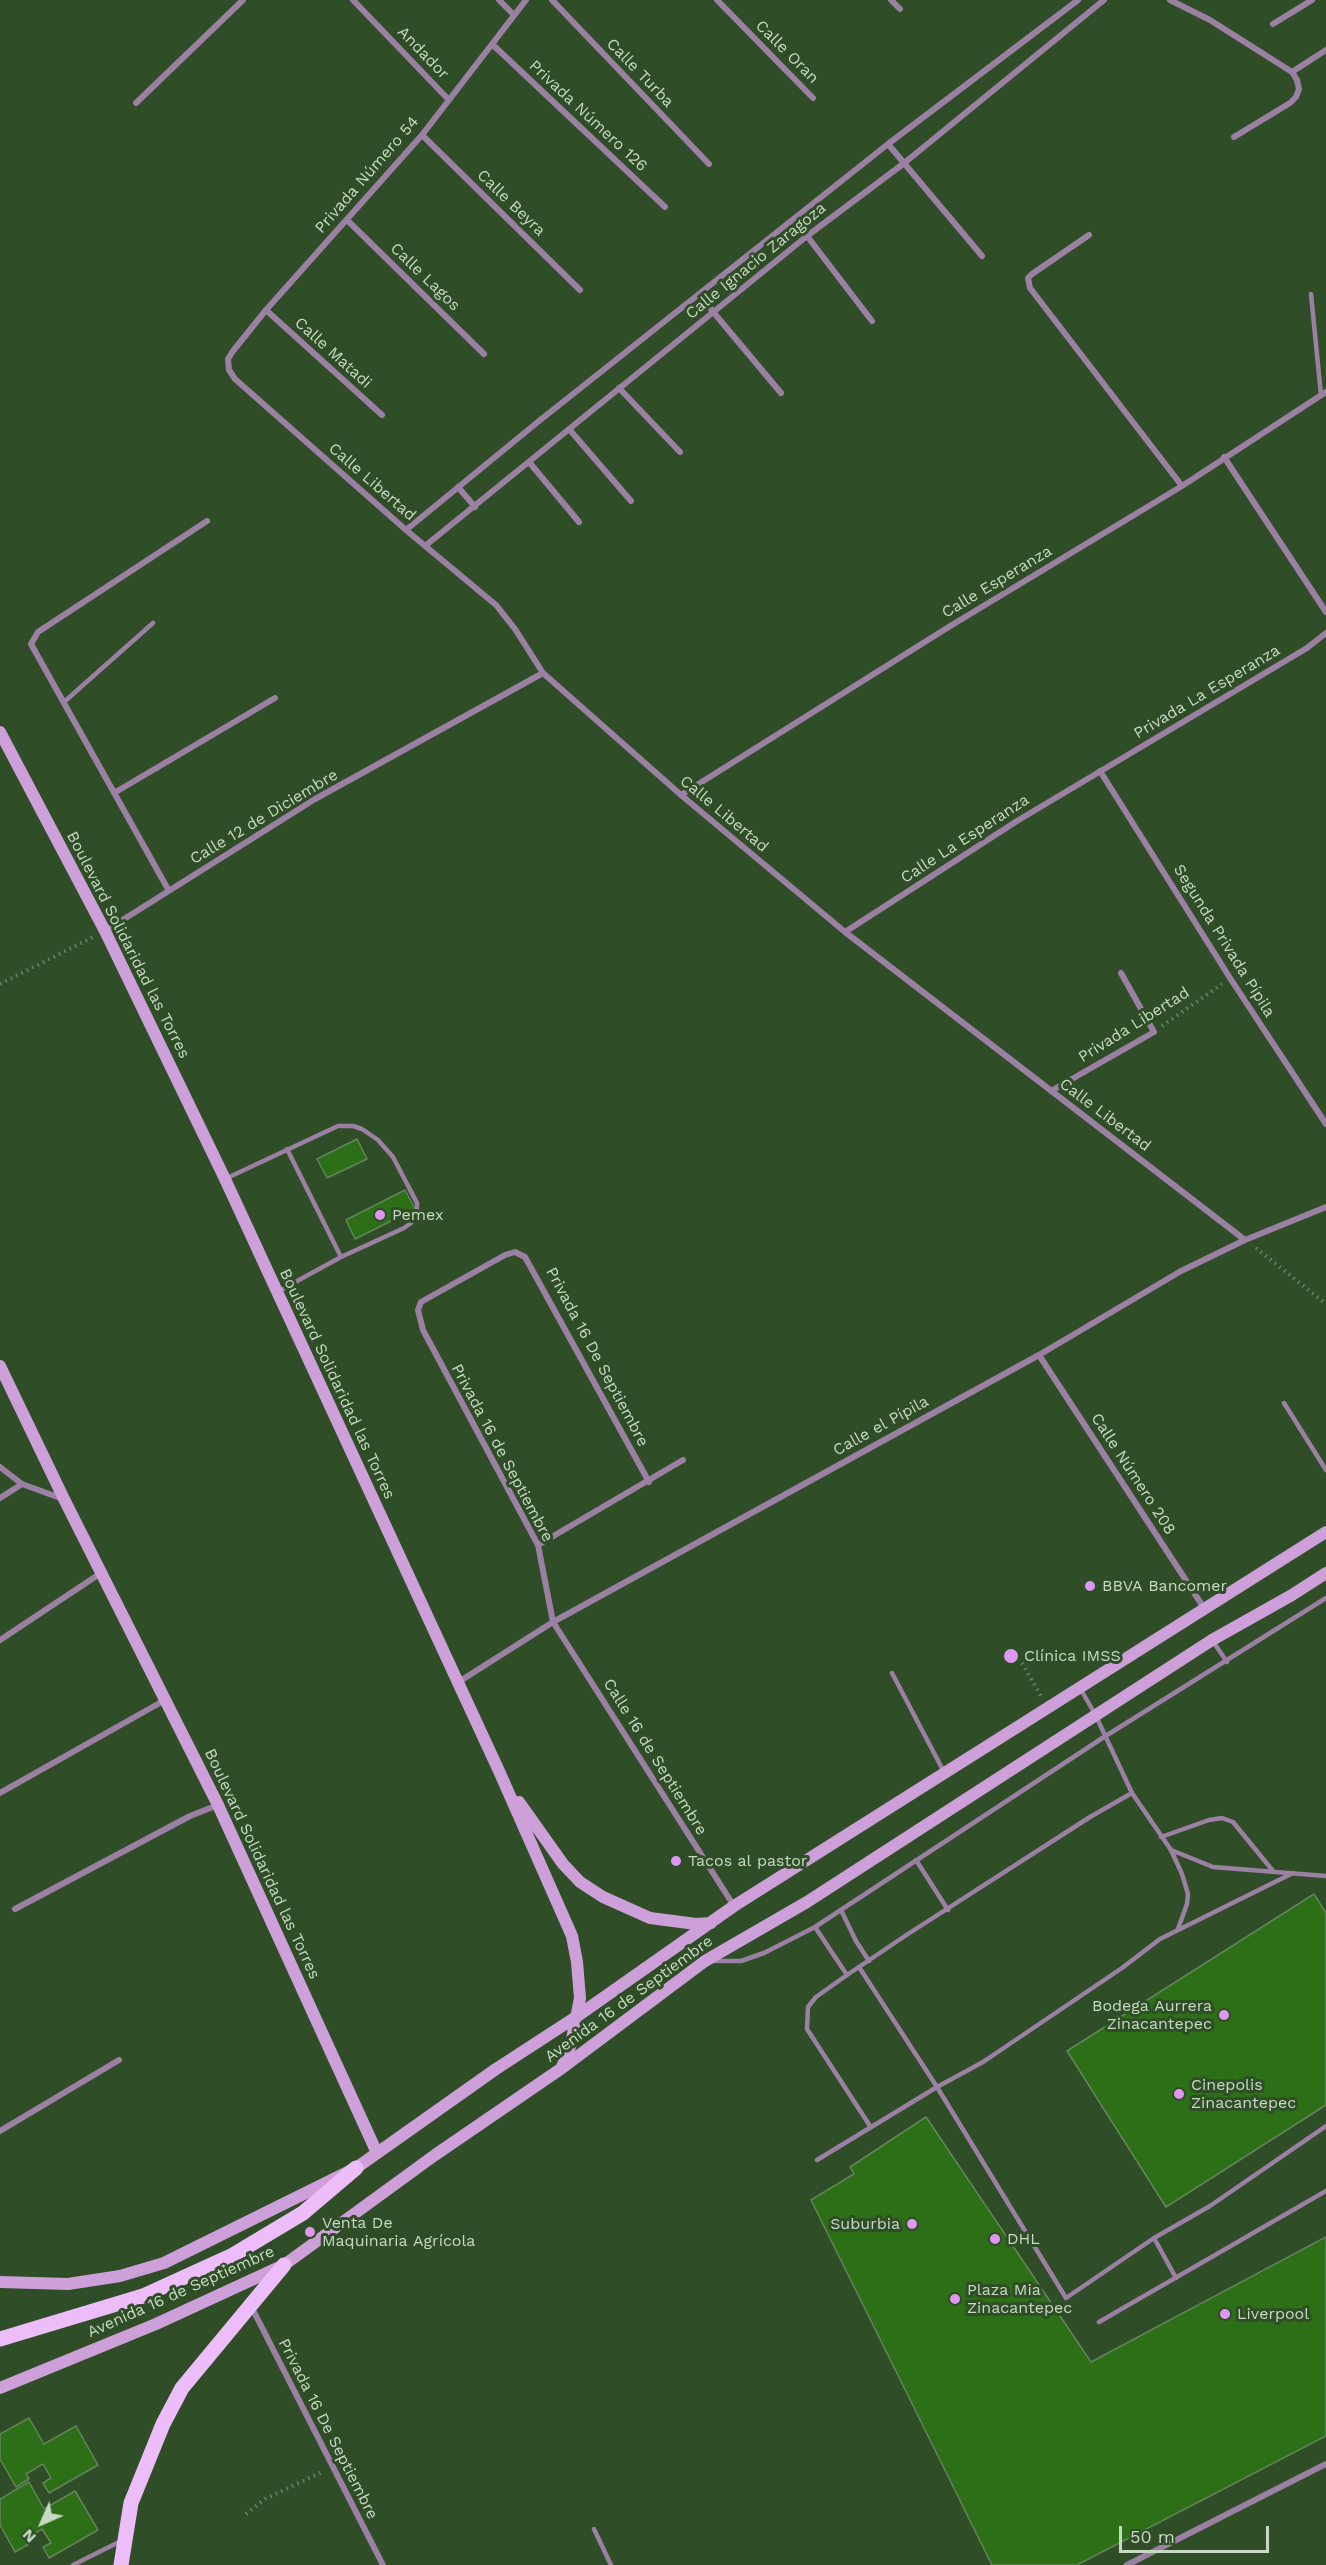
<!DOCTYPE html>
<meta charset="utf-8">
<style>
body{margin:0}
#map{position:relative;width:1326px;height:2565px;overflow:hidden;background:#2f4d27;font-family:"Work Sans",sans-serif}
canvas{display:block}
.north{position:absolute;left:12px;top:2493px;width:60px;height:60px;-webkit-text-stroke:4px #2f4d27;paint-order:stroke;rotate:225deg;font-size:16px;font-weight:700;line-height:24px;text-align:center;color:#c7d9c3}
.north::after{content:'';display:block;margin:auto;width:21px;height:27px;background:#c7d9c3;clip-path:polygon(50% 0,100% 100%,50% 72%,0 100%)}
.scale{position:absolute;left:1119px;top:2526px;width:150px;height:27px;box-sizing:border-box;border:3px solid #c7d9c3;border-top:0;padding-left:8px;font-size:18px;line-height:21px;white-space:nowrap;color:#c7d9c3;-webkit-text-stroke:4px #2f4d27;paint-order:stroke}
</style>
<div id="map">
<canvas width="1326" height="2565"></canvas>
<div class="north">N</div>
<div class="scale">50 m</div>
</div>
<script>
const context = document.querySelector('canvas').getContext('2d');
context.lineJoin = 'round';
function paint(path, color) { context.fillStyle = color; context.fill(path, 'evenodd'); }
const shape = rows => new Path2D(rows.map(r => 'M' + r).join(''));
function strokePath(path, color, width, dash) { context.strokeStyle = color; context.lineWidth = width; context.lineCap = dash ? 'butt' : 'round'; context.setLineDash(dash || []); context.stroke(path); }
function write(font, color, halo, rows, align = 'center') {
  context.font = font + ' "Work Sans",sans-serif'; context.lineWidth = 6; context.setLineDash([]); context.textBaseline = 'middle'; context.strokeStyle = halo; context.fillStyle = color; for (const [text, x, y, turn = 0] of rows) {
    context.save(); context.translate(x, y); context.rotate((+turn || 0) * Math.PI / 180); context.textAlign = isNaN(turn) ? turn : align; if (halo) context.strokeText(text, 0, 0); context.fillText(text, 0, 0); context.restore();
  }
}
const building = shape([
 [357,1139,367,1159,327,1178,317,1159,357,1139],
 [405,1190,415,1209,355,1239,346,1220,405,1190],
 [1314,1894,1326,1913,1326,2105,1166,2207,1067,2051,1314,1894],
 [926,2117,1091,2362,1326,2237,1326,2436,1077,2565,992,2565,811,2200,854,2174,850,2167,926,2117],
 [29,2418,44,2444,76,2426,98,2465,49,2493,43,2483,51,2478,43,2464,26,2474,29,2479,16,2487,0,2459,0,2434,29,2418],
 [29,2482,44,2509,75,2491,98,2530,49,2558,43,2547,51,2543,42,2529,26,2539,29,2544,15,2552,0,2525,0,2499,29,2482]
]);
paint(building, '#2d6f16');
strokePath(building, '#64845c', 1.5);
strokePath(shape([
 [0,984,93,937],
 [1162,1026,1222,984],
 [1256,1248,1326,1304],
 [1022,1663,1041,1696],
 [246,2514,265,2499,322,2472]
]), '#6a8364', 4, [1.5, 4.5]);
strokePath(shape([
 [1311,294,1321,395],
 [64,702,153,623],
 [287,1149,341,1257],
 [227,1178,338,1126,353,1126,362,1129,378,1140,393,1157,417,1203,417,1214,411,1223,404,1228,341,1257,279,1291],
 [1284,1403,1326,1470],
 [1212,1640,1227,1662],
 [892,1673,944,1772],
 [1080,1688,1095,1714,1132,1793,1171,1850,1182,1874,1188,1894,1187,1904,1178,1929],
 [1161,1837,1209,1820,1222,1818,1233,1822,1273,1871],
 [1171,1850,1213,1867,1326,1876],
 [916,1860,948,1910],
 [841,1910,856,1941,869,1961],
 [815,1927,847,1975],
 [711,1961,741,1961,764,1953,815,1927,1104,1737,1326,1598],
 [859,1967,937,2087,1066,2298,1154,2238,1210,2206,1326,2126],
 [870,2126,807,2029,808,2007,816,1997,847,1975,908,1934,1090,1817,1132,1793],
 [817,2160,937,2087,983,2062,1122,1968,1160,1939,1293,1873],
 [1154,2238,1176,2278],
 [1099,2322,1326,2191],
 [594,2529,611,2565],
 [73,2565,121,2541]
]), '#9c80a4', 4.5);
strokePath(shape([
 [353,0,448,99],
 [499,0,514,15],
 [526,0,422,135,266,310,233,351,228,359,229,370,235,379,406,530,496,605,515,629,543,673,681,795,845,932,1245,1240],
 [552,0,709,164],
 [717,0,813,98],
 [891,0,900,9],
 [1170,0,1210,20,1292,72,1297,80,1299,89,1296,97,1290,103,1234,137],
 [1273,24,1312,0],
 [492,44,665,207],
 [1292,72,1326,50],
 [136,103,243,0],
 [422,135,580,290],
 [888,144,982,256],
 [347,220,484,354],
 [1089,235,1032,274,1028,278,1030,288,1182,486],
 [807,236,872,321],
 [699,295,781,393],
 [266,310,382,415],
 [619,388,680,452],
 [569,429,631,501],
 [1224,457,1326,612],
 [529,462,579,522],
 [458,487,475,507],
 [406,530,539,421,888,144,1078,0],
 [425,546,807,236,903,164,1104,0],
 [1100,771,1230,978,1326,1124],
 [114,793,275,698],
 [681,795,947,628,1182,486,1326,392],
 [169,891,31,644,38,632,207,521],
 [105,931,315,799,543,673],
 [845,932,1017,821,1307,648,1326,633],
 [1051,1091,1154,1032,1121,973],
 [1039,1355,1204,1608],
 [0,1467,22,1484,63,1499],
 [649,1482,525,1257,515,1252,505,1255,421,1302,418,1310,423,1330,538,1545,553,1622,734,1906],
 [0,1498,22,1484],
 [538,1545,683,1460],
 [0,1640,101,1573],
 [457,1683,553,1622,1039,1355,1181,1271,1245,1240,1326,1207],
 [0,1793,165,1700],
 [15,1909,190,1816,218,1805],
 [0,2131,119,2060],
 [251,2306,383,2565],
 [1127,2565,1326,2464]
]), '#9c80a4', 6);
strokePath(shape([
 [0,732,105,931,225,1179,499,1771,572,1936,577,1962,580,1998,571,2044,562,2067],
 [0,1366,64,1499,218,1805,377,2153],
 [519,1802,563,1864,580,1882,603,1897,650,1918,696,1924,711,1923],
 [0,2282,68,2284,120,2276,164,2263,356,2168,496,2069,576,2017,734,1906,1326,1532],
 [0,2388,156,2324,284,2265,435,2155,562,2068,705,1961,807,1902,1212,1640,1292,1595,1326,1573]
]), '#cda0d9', 12);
strokePath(shape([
 [0,2339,143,2296,233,2255,303,2213,356,2168],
 [121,2565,131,2503,163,2424,182,2388,284,2265]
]), '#ecbdf8', 15);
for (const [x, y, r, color] of [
 [380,1215,6,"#df98f1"],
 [1090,1586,6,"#df98f1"],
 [1011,1656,8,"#df98f1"],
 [676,1861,6,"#df98f1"],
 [1224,2015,6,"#df98f1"],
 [1179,2094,6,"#df98f1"],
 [912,2224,6,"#df98f1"],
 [310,2232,6,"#df98f1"],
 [995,2239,6,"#df98f1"],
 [955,2299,6,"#df98f1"],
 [1225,2314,6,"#df98f1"]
]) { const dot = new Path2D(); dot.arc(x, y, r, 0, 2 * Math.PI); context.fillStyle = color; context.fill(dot); strokePath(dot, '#2f4d27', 2); }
write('16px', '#c7d9c3', '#2f4d27', [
 ["Calle Oran",787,52,45],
 ["Andador",423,53,46],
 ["Calle Turba",640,73,46],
 ["Privada Número 126",588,116,43],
 ["Privada Número 54",367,175,-49],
 ["Calle Beyra",511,203,44],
 ["Calle Ignacio Zaragoza",756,261,-39],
 ["Calle Lagos",425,277,44],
 ["Calle Matadi",333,353,42],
 ["Calle Libertad",372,482,41],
 ["Calle Esperanza",997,582,-31],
 ["Privada La Esperanza",1207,692,-31],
 ["Calle Libertad",724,814,40],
 ["Calle 12 de Diciembre",264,817,-31],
 ["Calle La Esperanza",965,839,-33],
 ["Segunda Privada Pípila",1224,941,58],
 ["Boulevard Solidaridad las Torres",128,945,63],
 ["Privada Libertad",1134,1025,-32],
 ["Calle Libertad",1105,1115,37],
 ["Privada 16 De Septiembre",597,1357,62],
 ["Boulevard Solidaridad las Torres",337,1384,65],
 ["Calle el Pípila",881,1426,-29],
 ["Privada 16 de Septiembre",502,1453,62],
 ["Calle Número 208",1133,1474,57],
 ["Calle 16 de Septiembre",655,1757,58],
 ["Boulevard Solidaridad las Torres",262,1864,65],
 ["Avenida 16 de Septiembre",629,1999,-36],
 ["Avenida 16 de Septiembre",181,2292,-24],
 ["Privada 16 De Septiembre",328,2429,63]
]);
write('16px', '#c7d9c3', '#2f4d27', [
 ["Pemex",392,1215],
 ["BBVA Bancomer",1102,1586],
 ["Clínica IMSS",1024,1656],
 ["Tacos al pastor",688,1861],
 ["Bodega Aurrera",1212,2006,"right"],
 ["Zinacantepec",1212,2024,"right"],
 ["Cinepolis",1191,2085],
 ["Zinacantepec",1191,2103],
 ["Venta De",322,2223],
 ["Maquinaria Agrícola",322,2241],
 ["Suburbia",900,2224,"right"],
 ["DHL",1007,2239],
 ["Plaza Mia",967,2290],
 ["Zinacantepec",967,2308],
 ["Liverpool",1237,2314]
], 'left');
</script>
